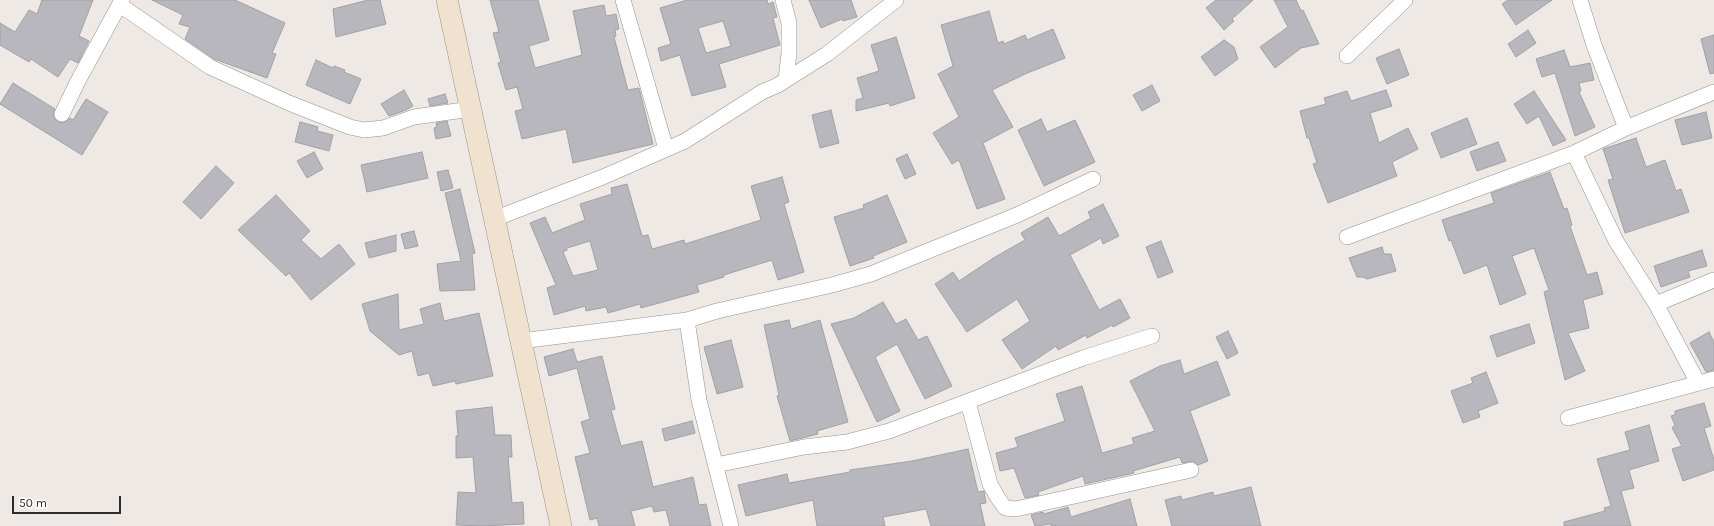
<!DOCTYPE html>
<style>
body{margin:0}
#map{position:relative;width:1714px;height:526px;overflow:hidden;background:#eee9e4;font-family:Karla,sans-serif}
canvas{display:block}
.scale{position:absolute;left:12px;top:496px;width:109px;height:18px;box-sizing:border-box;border:2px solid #2d2b29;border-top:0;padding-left:5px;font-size:12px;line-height:14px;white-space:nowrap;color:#2d2b29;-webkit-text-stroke:3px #fff;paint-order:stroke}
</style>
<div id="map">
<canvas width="1714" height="526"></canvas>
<div class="scale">50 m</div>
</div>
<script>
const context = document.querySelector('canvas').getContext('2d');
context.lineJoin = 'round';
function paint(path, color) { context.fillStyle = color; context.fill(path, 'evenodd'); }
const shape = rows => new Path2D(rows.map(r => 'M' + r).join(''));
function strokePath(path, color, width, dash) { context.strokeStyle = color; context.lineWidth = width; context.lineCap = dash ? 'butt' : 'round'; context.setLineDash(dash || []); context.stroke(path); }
const building = shape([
 [42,0,93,0,79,36,89,41,78,63,70,59,58,77,31,59,29,62,0,45,0,23,15,32,29,10,37,14,42,0],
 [152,0,235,0,285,23,272,53,276,54,267,78,214,59,185,39,190,27,179,24,183,15,152,0],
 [368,0,380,0,386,24,336,37,333,9,368,0],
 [490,0,538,0,549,40,529,46,535,68,582,55,573,11,604,5,606,16,616,14,619,29,615,30,616,36,614,37,628,90,639,88,653,144,573,163,566,129,522,139,515,111,523,109,517,87,506,90,498,63,501,62,493,33,499,32,490,0],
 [687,0,767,0,768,4,773,2,777,17,773,18,780,45,719,64,726,87,692,96,680,55,661,61,658,48,671,44,660,8,687,0],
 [723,21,731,46,706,53,698,28,723,21],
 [809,0,851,0,857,17,843,21,842,19,821,28,809,0],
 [1216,0,1253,0,1232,19,1234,21,1224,30,1206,8,1216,0],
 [1274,0,1296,0,1301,11,1303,10,1319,44,1301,48,1275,68,1260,47,1288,27,1274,0],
 [1508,0,1552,0,1516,25,1502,4,1508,0],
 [989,11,998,43,1003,41,1004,44,1025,35,1027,40,1053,29,1065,58,1025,74,992,90,1013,127,983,143,1005,199,977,209,959,160,952,164,933,133,959,117,938,74,953,66,941,25,989,11],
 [1528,30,1536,43,1516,57,1508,44,1528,30],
 [1714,35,1714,73,1710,74,1701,39,1714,35],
 [896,37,915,98,890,106,889,103,856,111,856,100,863,98,857,78,879,71,871,45,896,37],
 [1224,40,1234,47,1238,59,1215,76,1201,57,1224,40],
 [1399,49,1409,75,1387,84,1376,58,1399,49],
 [1564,50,1570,67,1590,63,1594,80,1579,83,1581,91,1579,92,1595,127,1575,136,1555,73,1542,77,1536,59,1564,50],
 [316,60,333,68,334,66,345,70,344,72,361,79,350,104,306,85,316,60],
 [13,83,55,109,53,115,55,119,58,122,63,123,70,118,73,120,86,99,108,112,82,155,0,104,13,83],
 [1152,85,1160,101,1142,111,1133,95,1152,85],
 [404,90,413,106,406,110,389,116,381,104,404,90],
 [1386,90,1392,106,1370,113,1379,143,1408,128,1418,149,1392,162,1397,176,1328,203,1313,164,1317,163,1309,138,1307,138,1300,111,1326,104,1324,98,1347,91,1351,101,1386,90],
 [1534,91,1547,111,1566,140,1553,146,1539,116,1527,124,1514,104,1534,91],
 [445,94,448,103,430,106,428,99,445,94],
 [831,110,839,143,820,148,812,115,831,110],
 [1706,112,1712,138,1682,145,1675,120,1706,112],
 [1467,118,1477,144,1441,158,1431,133,1467,118],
 [1041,119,1047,132,1075,120,1095,162,1044,186,1018,130,1041,119],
 [447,121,451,136,436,139,434,128,437,127,436,123,447,121],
 [300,122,318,127,317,131,333,135,329,151,295,142,300,122],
 [1636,138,1646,167,1665,160,1676,191,1681,189,1689,212,1625,233,1608,180,1613,179,1603,149,1636,138],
 [1498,142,1506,161,1477,171,1470,152,1498,142],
 [314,152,323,169,307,178,297,161,314,152],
 [422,152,428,178,367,192,361,165,422,152],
 [907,154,916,174,905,179,896,159,907,154],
 [216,166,234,183,201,219,183,202,216,166],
 [448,170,453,188,441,191,437,172,448,170],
 [1550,172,1564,209,1567,208,1572,225,1570,226,1587,275,1597,272,1603,294,1583,300,1589,328,1568,333,1585,371,1565,380,1544,292,1549,290,1534,248,1512,256,1526,294,1500,305,1487,265,1464,274,1451,240,1449,241,1442,220,1494,203,1491,193,1550,172],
 [782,177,789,202,784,204,804,272,778,280,772,260,724,275,724,277,697,285,699,292,641,308,640,304,608,313,606,307,586,311,585,306,554,315,547,288,556,285,530,223,545,217,552,233,585,220,580,204,612,194,611,188,627,184,642,236,648,235,652,249,684,240,685,244,761,220,751,186,782,177],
 [590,241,598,270,573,276,563,252,567,250,567,248,590,241],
 [460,189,475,253,472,254,475,290,440,291,437,264,461,261,445,193,460,189],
 [276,195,310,231,301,240,321,259,339,244,355,264,311,300,289,273,286,276,238,230,276,195],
 [887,195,907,242,873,256,874,258,850,266,834,217,864,208,863,205,887,195],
 [1103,204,1119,236,1103,244,1101,238,1070,255,1099,310,1120,299,1130,318,1113,327,1112,325,1087,338,1086,335,1058,350,1056,346,1022,369,1002,340,1030,321,1017,299,967,332,935,284,953,272,959,281,995,257,1025,240,1021,233,1048,217,1059,236,1091,218,1088,212,1103,204],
 [414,231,418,246,405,249,401,234,414,231],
 [396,235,396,251,369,258,365,243,396,235],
 [1161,241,1173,272,1158,278,1146,247,1161,241],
 [1382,247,1384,254,1391,254,1396,271,1367,279,1363,277,1357,277,1349,258,1382,247],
 [1702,250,1707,266,1688,271,1690,277,1661,287,1654,266,1702,250],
 [398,294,399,330,424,324,420,309,440,303,444,321,479,313,493,376,456,384,455,381,433,386,429,373,418,376,412,351,399,355,370,331,362,304,398,294],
 [883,302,896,324,906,319,918,340,927,336,952,386,925,399,897,344,875,357,900,411,877,422,831,324,854,318,883,302],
 [789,320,791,329,820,320,848,422,817,431,818,434,790,441,777,396,779,395,764,325,789,320],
 [1529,324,1535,343,1497,357,1490,336,1529,324],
 [1228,331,1238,353,1227,359,1216,337,1228,331],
 [1709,332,1714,342,1714,370,1706,372,1690,343,1709,332],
 [731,340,743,387,717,394,704,347,731,340],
 [573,349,577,362,602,356,615,409,611,410,621,446,642,441,653,487,693,477,699,505,706,504,711,526,670,526,666,510,654,512,652,506,631,511,635,526,599,526,597,518,590,520,575,457,590,453,581,422,590,419,577,368,549,376,544,357,573,349],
 [1180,360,1184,374,1217,361,1230,395,1190,411,1208,461,1198,465,1193,461,1182,463,1180,457,1133,471,1134,473,1085,484,1083,476,1038,492,1039,495,1025,498,1014,468,1000,471,996,453,1018,447,1015,438,1065,421,1056,394,1082,386,1102,453,1134,444,1132,438,1155,431,1130,381,1160,366,1180,360],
 [1486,372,1498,403,1478,411,1480,417,1463,423,1451,391,1473,383,1471,378,1486,372],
 [1704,403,1711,426,1704,428,1714,460,1714,470,1683,481,1672,449,1682,446,1672,428,1675,425,1671,416,1675,415,1675,411,1704,403],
 [492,407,495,435,511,435,512,457,508,457,512,503,523,502,524,524,482,526,456,525,458,492,476,493,473,457,456,458,456,436,458,436,456,411,492,407],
 [692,421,695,433,665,441,662,429,692,421],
 [1649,425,1659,461,1629,470,1634,488,1621,491,1631,526,1564,526,1564,522,1605,511,1604,508,1611,506,1597,459,1630,450,1625,432,1649,425],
 [968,449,978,492,984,491,986,503,980,504,985,526,931,526,926,509,883,517,885,526,817,526,813,500,746,516,738,485,787,474,789,483,850,472,850,470,912,461,968,449],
 [1251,487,1261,526,1172,526,1165,500,1181,496,1182,500,1213,492,1214,496,1251,487],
 [1130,499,1137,526,1051,526,1051,524,1035,526,1031,515,1043,512,1044,514,1068,507,1071,517,1130,499]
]);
paint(building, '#b7b7bd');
strokePath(building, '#a0a1a7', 1);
const street = shape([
 [623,0,666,149],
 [783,0,789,23,789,53,786,80],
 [1580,0,1594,45,1626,128],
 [120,5,210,67,289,103,350,127,364,130,383,128,414,117,471,109],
 [1347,56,1405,0],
 [62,114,78,81,122,0],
 [1574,153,1616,241,1656,304,1698,383],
 [494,219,603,177,685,141,762,92,778,85,827,54,896,0],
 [1347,237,1574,153,1626,128,1714,92],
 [1656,304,1714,280],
 [687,320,699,400,731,526],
 [521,341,687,320,717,311,832,285,871,274,1017,215,1093,179],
 [968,402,990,484,998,498,1005,508,1016,509,1191,470],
 [1568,418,1714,379],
 [716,465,804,447,847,442,889,431,1083,358,1152,336]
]);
const secondary = shape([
 [447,0,561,526]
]);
strokePath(street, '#96918c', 16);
strokePath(secondary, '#96918c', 22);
strokePath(street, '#fff', 15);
strokePath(secondary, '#f1e2d0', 21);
</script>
